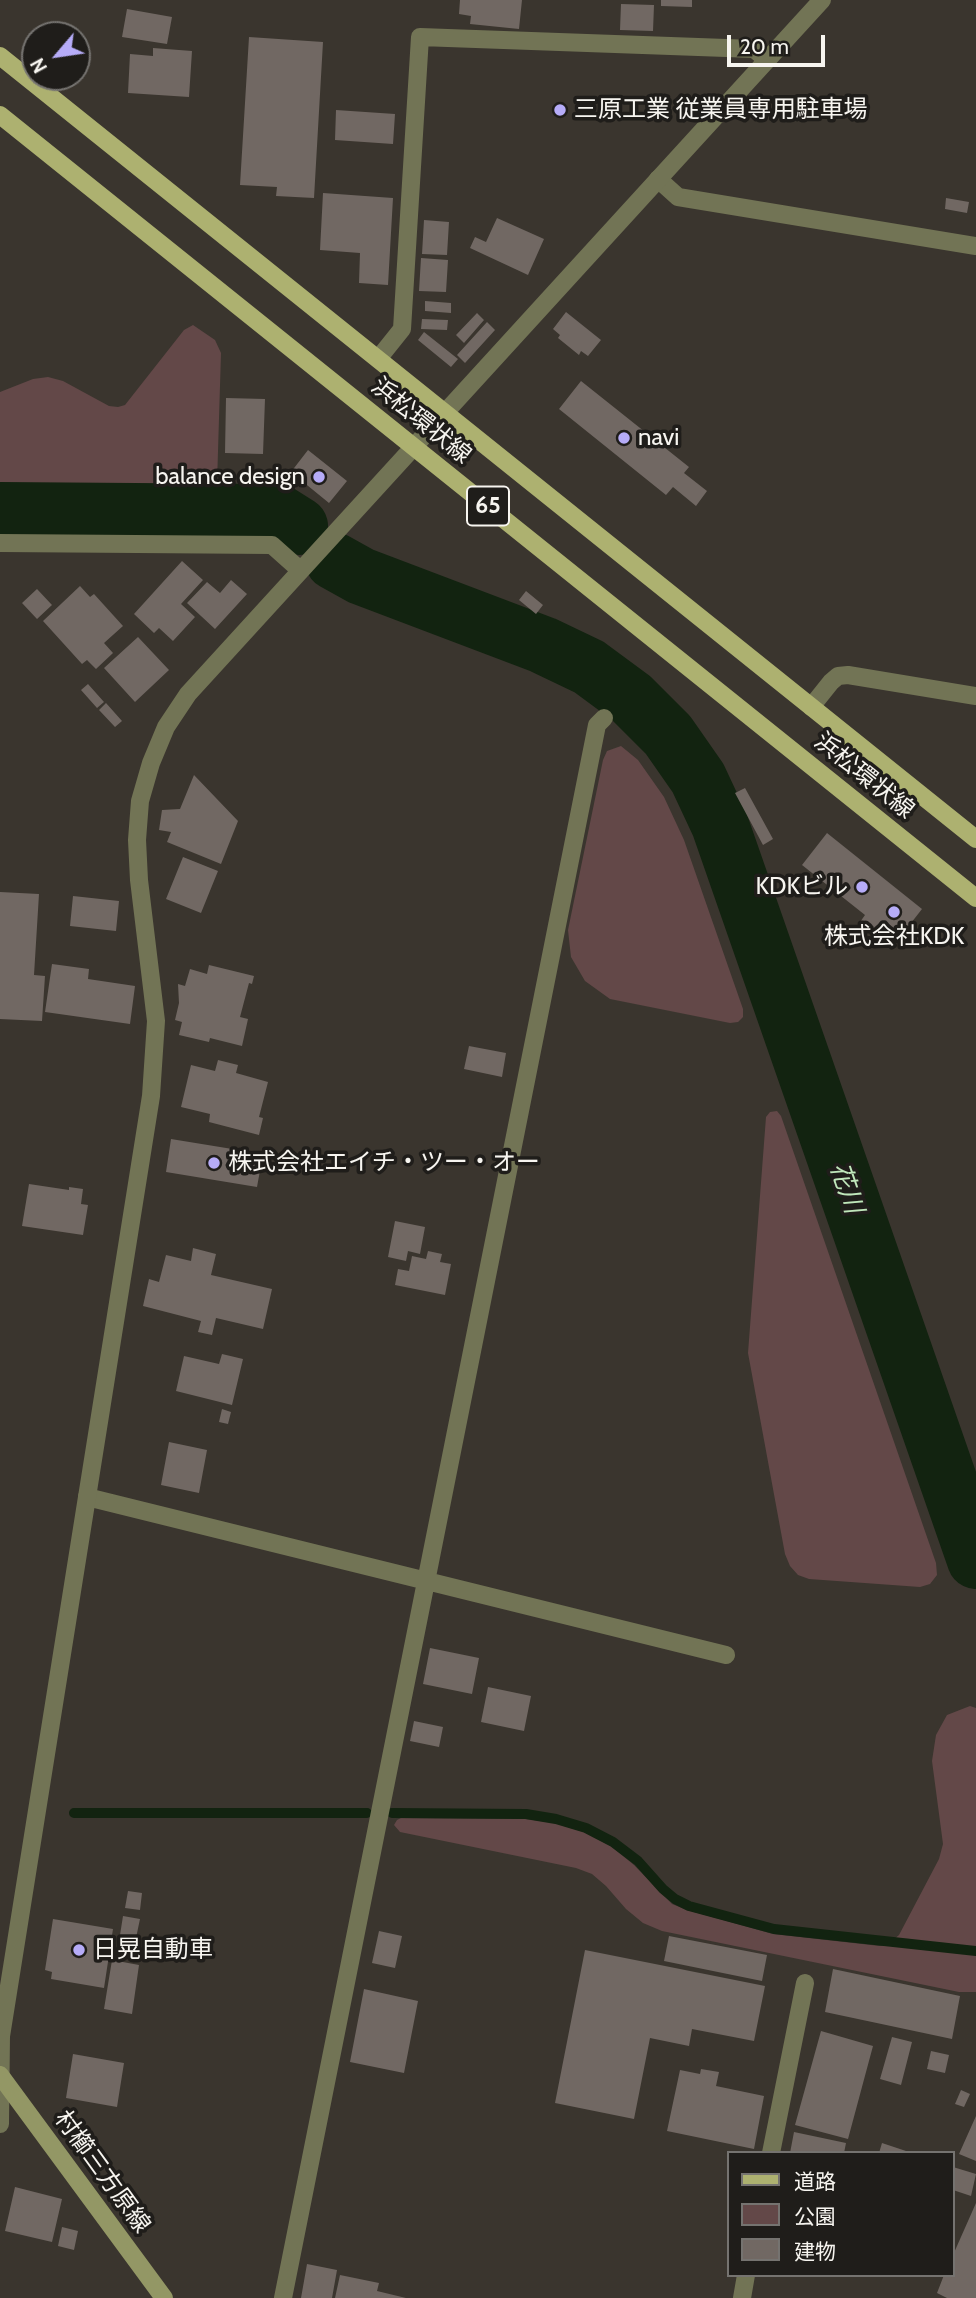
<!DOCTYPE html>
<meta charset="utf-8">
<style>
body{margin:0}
#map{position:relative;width:976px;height:2298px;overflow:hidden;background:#3a352e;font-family:Cabin,"Noto Sans JP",sans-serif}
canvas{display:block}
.legend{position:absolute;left:727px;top:2151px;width:228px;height:126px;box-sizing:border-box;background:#1f1d1a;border:2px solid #757370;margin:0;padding:9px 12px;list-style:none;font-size:21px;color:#f7f5f0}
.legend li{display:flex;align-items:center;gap:14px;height:35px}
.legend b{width:35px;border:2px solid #757370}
.north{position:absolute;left:21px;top:21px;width:70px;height:70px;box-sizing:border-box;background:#1f1d1a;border:2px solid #757370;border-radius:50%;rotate:241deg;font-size:19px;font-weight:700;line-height:28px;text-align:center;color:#f7f5f0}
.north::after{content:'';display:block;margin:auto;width:24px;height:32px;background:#b6acf8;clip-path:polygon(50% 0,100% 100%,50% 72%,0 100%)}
.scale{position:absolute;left:727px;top:35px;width:98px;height:32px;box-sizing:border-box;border:4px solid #f7f5f0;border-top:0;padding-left:9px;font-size:21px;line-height:24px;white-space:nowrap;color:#f7f5f0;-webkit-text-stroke:5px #1f1d1a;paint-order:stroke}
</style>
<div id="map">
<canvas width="976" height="2298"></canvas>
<ul class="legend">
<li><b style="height:9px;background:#adb170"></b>道路</li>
<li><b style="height:19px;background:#634848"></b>公園</li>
<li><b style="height:19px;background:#716863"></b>建物</li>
</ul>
<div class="north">N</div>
<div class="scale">20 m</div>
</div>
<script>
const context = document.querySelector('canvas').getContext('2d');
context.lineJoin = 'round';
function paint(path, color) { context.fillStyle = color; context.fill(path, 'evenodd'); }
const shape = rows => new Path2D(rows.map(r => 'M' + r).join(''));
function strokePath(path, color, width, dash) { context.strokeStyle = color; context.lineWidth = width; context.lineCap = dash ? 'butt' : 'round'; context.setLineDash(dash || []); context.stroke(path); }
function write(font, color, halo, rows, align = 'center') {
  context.font = font + ' Cabin,"Noto Sans JP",sans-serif'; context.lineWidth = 7; context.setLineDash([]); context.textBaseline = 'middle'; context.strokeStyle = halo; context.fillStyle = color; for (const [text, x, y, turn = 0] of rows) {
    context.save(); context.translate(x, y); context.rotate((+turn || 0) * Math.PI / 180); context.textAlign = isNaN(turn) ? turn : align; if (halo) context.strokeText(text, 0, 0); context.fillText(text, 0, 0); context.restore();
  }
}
paint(shape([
 [193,325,215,340,221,353,217,484,215,491,209,496,0,497,0,392,33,379,48,377,63,381,109,406,118,407,125,405,184,330],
 [621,746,638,760,664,797,684,840,743,1009,743,1017,738,1022,730,1023,610,999,585,981,571,957,568,930,603,760,607,751],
 [777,1111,781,1116,936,1563,937,1575,930,1584,920,1587,809,1579,798,1575,790,1566,785,1554,748,1353,766,1117,770,1112],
 [970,1706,976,1708,976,1992,959,1992,662,1931,643,1923,626,1909,606,1886,592,1874,576,1868,400,1832,394,1825,397,1820,401,1818,526,1819,555,1823,584,1832,611,1846,634,1865,672,1904,687,1910,773,1934,880,1946,887,1945,899,1935,939,1859,943,1844,932,1761,936,1735,947,1715]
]), '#634848');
strokePath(shape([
 [74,1813,367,1813],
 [392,1813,526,1814,556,1819,586,1828,613,1842,638,1861,663,1889,675,1899,689,1906,774,1929,976,1951]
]), '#122310', 10);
strokePath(shape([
 [0,511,269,513,280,514,299,526],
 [334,561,361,576,543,645,589,667,631,698,668,735,698,778,720,825,976,1560]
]), '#122310', 58);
paint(shape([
 [460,0,522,0,519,29,470,24,471,16,459,14],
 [661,0,692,0,692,7,661,6],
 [621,4,654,5,653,31,620,30],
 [127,9,172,17,167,44,122,37],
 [249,37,323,42,314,198,276,196,277,187,240,185],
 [153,48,192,51,189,97,128,93,130,54,153,56],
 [336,110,395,114,393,144,335,140],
 [323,193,393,198,388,285,359,283,360,253,320,250],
 [946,198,969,202,967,213,945,209],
 [497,218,544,239,528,275,470,248,475,237,486,242],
 [424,220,449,222,447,255,422,254],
 [421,258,448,260,446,292,419,291],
 [425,301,451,303,451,313,425,311],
 [566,312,601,340,588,356,581,351,579,355,558,338,560,335,553,329],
 [477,313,484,320,464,343,456,335],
 [422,319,448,320,447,330,421,329],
 [487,322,495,330,465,363,457,355],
 [424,332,458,359,451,367,418,340],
 [581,381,689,467,684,473,707,491,696,506,673,487,666,495,559,409],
 [226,398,265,399,263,454,225,453],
 [308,450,347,481,329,503,291,472],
 [182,561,203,580,181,604,195,617,173,641,159,628,154,633,134,614],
 [231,580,247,594,215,629,187,603,207,582,220,593],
 [80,586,90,597,94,594,123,626,104,643,113,653,96,669,87,660,82,664,43,621],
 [37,589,52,605,37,619,22,603],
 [526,591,543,605,536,614,519,600],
 [138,637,169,670,135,702,104,668],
 [88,684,104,702,97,708,81,690],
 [106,703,122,721,115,727,99,710],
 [194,775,238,821,221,864,167,842,171,832,159,830,162,810,180,809],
 [745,788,773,839,763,845,735,793],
 [827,833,922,909,897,941,885,931,878,940,858,925,865,915,802,865],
 [183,857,218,871,201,913,166,899],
 [0,892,39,894,34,975,45,976,42,1021,0,1019],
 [73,896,119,901,116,931,70,926],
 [52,964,89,969,88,979,135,986,130,1024,45,1012],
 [209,965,254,976,252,984,249,983,240,1017,248,1019,242,1046,210,1038,209,1042,179,1035,182,1022,175,1020,179,1003,178,984,185,986,190,969,207,974],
 [469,1046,506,1053,502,1077,464,1069],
 [218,1060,238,1065,236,1073,268,1082,259,1117,263,1118,259,1135,209,1122,210,1114,181,1107,191,1065,215,1071],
 [171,1139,263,1154,257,1187,166,1172],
 [29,1184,69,1190,69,1187,83,1189,81,1204,88,1205,83,1235,22,1226],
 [395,1221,425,1227,420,1254,408,1251,406,1261,388,1257],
 [193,1248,216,1254,211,1275,272,1289,263,1329,216,1318,212,1335,198,1332,201,1321,143,1306,149,1279,159,1282,166,1255,191,1261],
 [428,1251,442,1254,440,1262,451,1264,445,1295,395,1285,398,1269,409,1271,412,1256,426,1259],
 [222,1354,243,1359,232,1405,176,1391,184,1356,219,1364],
 [222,1409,231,1412,228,1424,219,1422],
 [169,1442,207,1450,199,1493,161,1485],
 [430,1648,479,1658,472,1694,423,1684],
 [488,1687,531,1696,524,1731,481,1722],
 [414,1721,443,1727,439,1747,410,1741],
 [128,1891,142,1893,140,1910,125,1908],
 [123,1916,140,1919,136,1938,120,1935],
 [53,1919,113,1929,104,1988,51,1979,52,1972,45,1970],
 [379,1931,402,1936,395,1968,372,1963],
 [669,1936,767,1955,762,1981,664,1961],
 [585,1950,765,1986,754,2041,692,2029,689,2046,650,2038,634,2119,555,2103],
 [112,1960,139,1965,132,2014,104,2009],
 [833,1969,960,1996,952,2039,825,2012],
 [364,1989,418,2001,404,2073,350,2062],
 [821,2031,873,2046,848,2139,795,2125],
 [892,2037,912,2042,901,2085,880,2079],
 [931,2051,949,2055,945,2073,927,2069],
 [73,2054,124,2063,117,2107,66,2098],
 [701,2069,719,2072,716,2086,764,2096,754,2149,667,2131,680,2070,700,2074],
 [961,2090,970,2094,964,2107,955,2104],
 [976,2116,976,2161,959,2154],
 [794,2132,846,2143,844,2153,790,2153],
 [882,2143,909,2152,909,2153,879,2153],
 [953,2167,976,2174,971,2196,953,2190],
 [15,2187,62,2199,52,2242,5,2231],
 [976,2203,976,2298,947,2298,937,2293,944,2275,953,2275,953,2255],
 [62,2227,78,2231,74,2250,58,2246],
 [307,2264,337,2270,332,2298,301,2298],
 [340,2275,379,2283,377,2291,406,2298,335,2298]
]), '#716863');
strokePath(shape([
 [658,179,678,197,976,246],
 [378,359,402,329,420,37,754,49,767,60],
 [811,707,831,682,838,676,848,675,976,696],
 [87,1497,726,1655],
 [771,2153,805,1983],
 [283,2298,597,725,604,718],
 [742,2298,746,2275]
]), '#727455', 18);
strokePath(shape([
 [0,543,272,545,300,570],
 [0,2124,1,2036,151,1096,156,1021,139,880,137,840,140,801,151,763,166,727,188,694,822,0]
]), '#727455', 18);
strokePath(shape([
 [0,2075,164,2298]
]), '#939765', 18);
strokePath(shape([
 [0,56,976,839],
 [0,115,976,898]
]), '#adb170', 18);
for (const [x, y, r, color] of [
 [560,110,7,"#b6acf8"],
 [624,438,7,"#b6acf8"],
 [319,477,7,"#b6acf8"],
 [862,887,7,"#b6acf8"],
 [894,912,7,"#b6acf8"],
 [214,1163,7,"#b6acf8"],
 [79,1950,7,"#b6acf8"]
]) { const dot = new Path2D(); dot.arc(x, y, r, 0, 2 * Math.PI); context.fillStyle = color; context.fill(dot); strokePath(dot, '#1f1d1a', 2.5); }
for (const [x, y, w] of [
 [488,506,42]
]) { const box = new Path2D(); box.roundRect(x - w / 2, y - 19.5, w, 39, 5); context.fillStyle = '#1f1d1a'; context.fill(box); strokePath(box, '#f7f5f0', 2); }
write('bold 23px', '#f7f5f0', null, [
 ["65",488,506]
]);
write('24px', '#f7f5f0', '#1f1d1a', [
 ["三原工業 従業員専用駐車場",574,110],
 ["navi",638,438],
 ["balance design",305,477,"right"],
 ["KDKビル",848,887,"right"],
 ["株式会社KDK",894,937,"center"],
 ["株式会社エイチ・ツー・オー",228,1163],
 ["日晃自動車",93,1950]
], 'left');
write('24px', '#f7f5f0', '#1f1d1a', [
 ["浜松環状線",421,421,39],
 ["浜松環状線",864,776,39],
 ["村櫛三方原線",102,2172,54]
]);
write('italic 26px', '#c0e7bb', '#1f1d1a', [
 ["花川",846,1188,71]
]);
</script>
